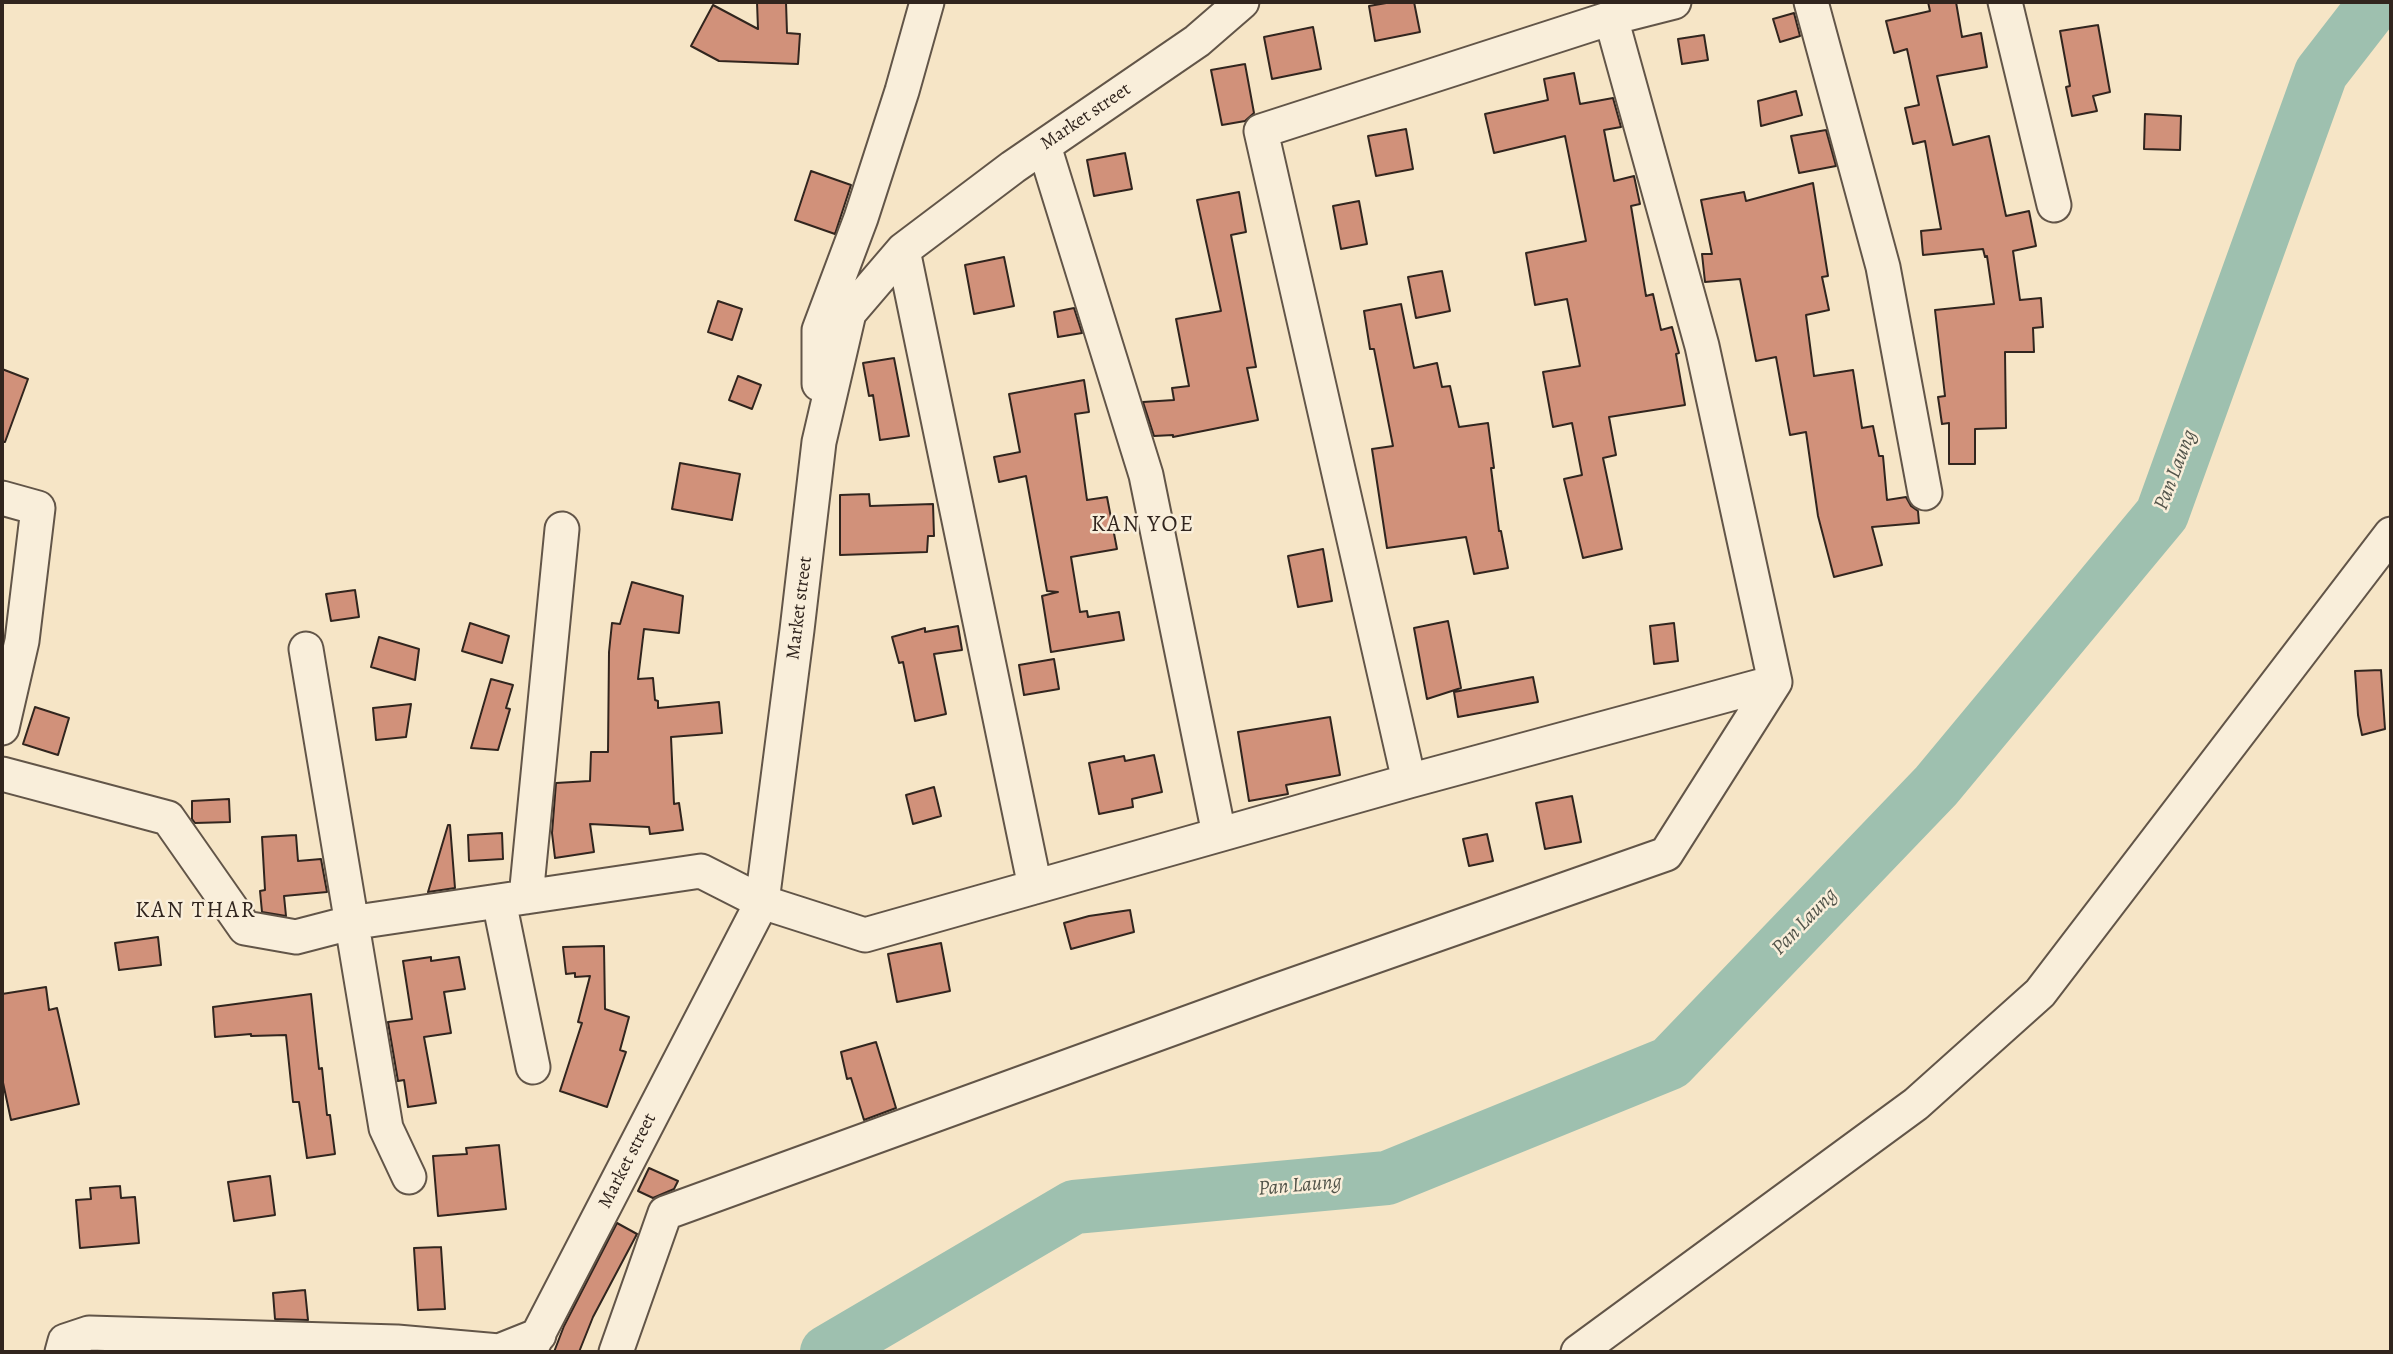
<!DOCTYPE html>
<style>
body{margin:0}
#map{position:relative;width:2393px;height:1354px;overflow:hidden;background:#f6e5c6;font-family:Alegreya,serif}
canvas{display:block}
.frame{position:absolute;inset:0;border:4px solid #31251e;pointer-events:none}
</style>
<div id="map">
<canvas width="2393" height="1354"></canvas>
<div class="frame"></div>
</div>
<script>
const context = document.querySelector('canvas').getContext('2d');
context.lineJoin = 'round';
const shape = rows => new Path2D(rows.map(r => 'M' + r).join(''));
function strokePath(path, color, width, dash) { context.strokeStyle = color; context.lineWidth = width; context.lineCap = dash ? 'butt' : 'round'; context.setLineDash(dash || []); context.stroke(path); }
function paint(path, color) { context.fillStyle = color; context.fill(path, 'evenodd'); }
function write(font, color, halo, rows, align = 'center') {
  context.font = font + ' Alegreya,serif'; context.lineWidth = 5; context.setLineDash([]); context.textBaseline = 'middle'; context.strokeStyle = halo; context.fillStyle = color; for (const [text, x, y, turn = 0] of rows) {
    context.save(); context.translate(x, y); context.rotate((+turn || 0) * Math.PI / 180); context.textAlign = isNaN(turn) ? turn : align; if (halo) context.strokeText(text, 0, 0); context.fillText(text, 0, 0); context.restore();
  }
}
strokePath(shape([
 [827,1352,1074,1207,1387,1178,1670,1063,1936,786,2162,514,2321,73,2376,2]
]), '#9ec0af', 54);
const building = shape([
 [757,2,786,2,787,33,800,34,798,64,719,61,691,46,713,5,758,29,757,2],
 [1392,2,1414,2,1420,32,1375,41,1369,6,1392,2],
 [1928,2,1956,2,1962,37,1981,33,1987,67,1937,76,1953,145,1989,136,2006,216,2029,211,2036,246,2013,251,2020,300,2041,298,2043,327,2033,328,2034,352,2005,352,2006,428,1975,429,1975,464,1949,464,1949,423,1942,424,1938,397,1945,396,1935,310,1994,304,1987,256,1985,257,1983,249,1923,255,1921,231,1941,229,1925,141,1913,144,1905,108,1919,105,1907,49,1894,53,1886,21,1930,11,1928,2],
 [1794,13,1800,36,1780,42,1773,19,1794,13],
 [2098,25,2110,92,2093,96,2097,111,2072,116,2066,87,2070,86,2060,31,2098,25],
 [1313,27,1321,69,1272,79,1264,37,1313,27],
 [1704,35,1708,60,1682,64,1678,39,1704,35],
 [1245,64,1254,113,1245,121,1222,125,1211,70,1245,64],
 [1574,73,1580,104,1613,98,1621,127,1604,130,1614,181,1634,176,1640,204,1631,206,1646,296,1653,294,1661,330,1672,327,1679,353,1676,354,1685,405,1609,417,1616,455,1603,458,1622,549,1583,558,1564,479,1582,475,1572,423,1553,427,1543,372,1580,366,1567,299,1535,305,1526,253,1586,241,1565,136,1494,153,1485,114,1548,100,1544,79,1574,73],
 [1796,91,1802,115,1761,126,1758,101,1796,91],
 [2145,114,2181,116,2180,150,2144,149,2145,114],
 [1406,129,1413,169,1376,176,1368,136,1406,129],
 [1826,130,1836,166,1799,173,1791,136,1826,130],
 [1125,153,1132,189,1094,196,1087,160,1125,153],
 [811,171,851,185,835,234,795,220,811,171],
 [1813,183,1828,276,1822,277,1829,310,1806,315,1814,376,1853,370,1862,428,1873,426,1879,456,1883,456,1887,500,1906,497,1911,506,1918,511,1919,523,1872,527,1882,565,1834,577,1818,516,1806,432,1790,435,1776,357,1756,361,1740,279,1705,282,1702,254,1712,254,1701,200,1744,192,1746,201,1813,183],
 [1239,192,1246,232,1231,235,1256,367,1247,368,1258,420,1173,437,1173,435,1154,436,1143,402,1174,400,1172,388,1189,386,1176,319,1221,311,1197,200,1239,192],
 [1359,201,1367,244,1341,249,1333,206,1359,201],
 [1004,257,1014,306,974,314,965,265,1004,257],
 [1442,271,1450,311,1416,318,1408,277,1442,271],
 [718,301,742,309,732,340,708,332,718,301],
 [1401,304,1414,368,1437,363,1442,387,1450,386,1459,427,1488,423,1494,468,1491,468,1499,531,1501,531,1508,568,1474,574,1466,537,1387,548,1372,449,1393,446,1374,349,1370,349,1364,311,1401,304],
 [1074,308,1082,333,1058,337,1054,312,1074,308],
 [894,358,909,436,880,440,873,395,869,396,863,363,894,358],
 [2,369,28,379,5,442,2,442,2,369],
 [738,376,761,385,752,409,729,400,738,376],
 [1084,380,1089,412,1075,414,1087,500,1107,497,1117,549,1071,557,1080,612,1087,611,1088,617,1119,612,1124,640,1051,652,1042,596,1058,592,1047,591,1026,476,999,482,994,457,1020,452,1009,394,1084,380],
 [680,463,740,474,732,520,672,509,680,463],
 [869,494,870,506,933,504,934,536,928,536,927,552,840,555,840,495,869,494],
 [1323,549,1332,601,1298,607,1288,556,1323,549],
 [632,582,683,596,679,633,644,629,638,679,653,678,655,700,658,701,658,708,719,702,722,733,671,737,674,804,679,803,683,830,650,834,649,827,590,824,594,852,555,858,552,833,556,783,590,781,591,752,608,752,609,652,612,623,620,624,632,582],
 [355,590,359,617,331,621,326,594,355,590],
 [1448,621,1461,688,1427,699,1414,628,1448,621],
 [470,623,509,636,502,663,462,651,470,623],
 [1674,623,1678,661,1654,664,1650,626,1674,623],
 [958,626,962,650,934,654,946,714,915,721,903,662,899,663,892,637,925,628,925,632,958,626],
 [379,637,419,649,415,680,371,667,379,637],
 [1054,659,1059,689,1024,695,1019,665,1054,659],
 [2381,670,2385,729,2362,735,2358,715,2355,671,2381,670],
 [1533,677,1538,702,1458,717,1454,692,1533,677],
 [491,679,513,685,506,708,510,709,498,750,471,748,491,679],
 [411,704,406,737,376,740,373,708,411,704],
 [35,707,69,718,58,755,23,744,35,707],
 [1330,717,1340,775,1286,785,1288,794,1249,801,1238,732,1330,717],
 [1154,755,1162,792,1132,799,1133,807,1099,814,1089,763,1124,756,1125,761,1154,755],
 [934,787,941,816,913,824,906,795,934,787],
 [1572,796,1581,842,1545,849,1536,803,1572,796],
 [229,799,230,822,195,823,192,819,192,801,229,799],
 [448,825,450,825,455,888,428,892,448,825],
 [502,833,503,859,469,861,468,835,502,833],
 [1487,834,1493,861,1469,866,1463,839,1487,834],
 [296,835,298,861,321,859,327,892,284,896,286,916,262,912,260,891,265,890,262,837,296,835],
 [1130,910,1134,932,1071,949,1064,923,1089,916,1130,910],
 [158,937,161,965,119,970,115,943,158,937],
 [941,943,950,991,897,1002,888,954,941,943],
 [604,946,605,1009,629,1017,620,1050,626,1052,607,1107,560,1091,582,1023,578,1022,590,976,575,977,575,973,566,974,563,947,604,946],
 [431,957,431,961,459,957,465,989,444,992,451,1033,424,1037,436,1103,408,1107,404,1080,398,1081,388,1022,412,1019,403,961,431,957],
 [46,987,49,1010,57,1008,79,1104,11,1120,2,1078,2,994,46,987],
 [311,994,319,1069,322,1068,327,1115,330,1115,335,1154,307,1158,299,1102,293,1102,286,1035,251,1036,251,1034,215,1037,213,1007,311,994],
 [876,1042,896,1108,864,1120,851,1078,847,1079,841,1052,876,1042],
 [499,1145,506,1209,438,1216,433,1156,467,1154,466,1148,499,1145],
 [649,1168,678,1181,674,1189,653,1198,638,1191,649,1168],
 [270,1176,275,1215,234,1221,228,1182,270,1176],
 [120,1186,121,1198,135,1197,139,1243,80,1248,76,1200,91,1199,90,1188,120,1186],
 [617,1223,637,1234,593,1317,579,1352,554,1352,564,1326,617,1223],
 [441,1247,445,1309,418,1310,414,1248,441,1247],
 [305,1290,308,1320,275,1319,273,1293,305,1290]
]);
paint(building, '#d1917a');
strokePath(building, '#31251e', 2);
const minor = shape([
 [1811,2,1883,267,1925,493],
 [2005,2,2054,205],
 [1044,146,1146,475,1219,834],
 [903,250,1035,887],
 [819,384,819,330,861,218,902,91,927,2],
 [2,498,38,508,22,641,2,728],
 [306,649,386,1128,409,1177],
 [2,774,168,818,245,928,296,937,350,923,701,871,762,902,865,935,1409,781,1775,682,1702,346,1611,18,1674,2],
 [1409,781,1261,131,1611,18],
 [526,897,562,529],
 [499,901,533,1067],
 [62,1352,65,1341,89,1333,397,1342,499,1351,539,1335],
 [529,1352,762,902,797,630,819,442,849,313,903,250,1013,167,1197,41,1242,2],
 [616,1352,665,1213,1267,994,1666,854,1775,682],
 [1578,1352,1916,1104,2040,993,2391,534]
]);
strokePath(minor, '#625548', 37);
strokePath(minor, '#f9eeda', 33);
write('19px', '#31251e', '#f9eeda', [
 ["Market street",1086,117,-34],
 ["Market street",800,608,-83],
 ["Market street",628,1161,-63]
]);
write('italic 21px', '#52544a', '#f9eeda', [
 ["Pan Laung",2176,470,-69],
 ["Pan Laung",1805,922,-46],
 ["Pan Laung",1300,1186,-5]
]);
context.letterSpacing = '2px';
write('23px', '#31251e', '#f9eeda', [
 ["KAN YOE",1143,525],
 ["KAN THAR",196,911]
]);
context.letterSpacing = '0px';
</script>
